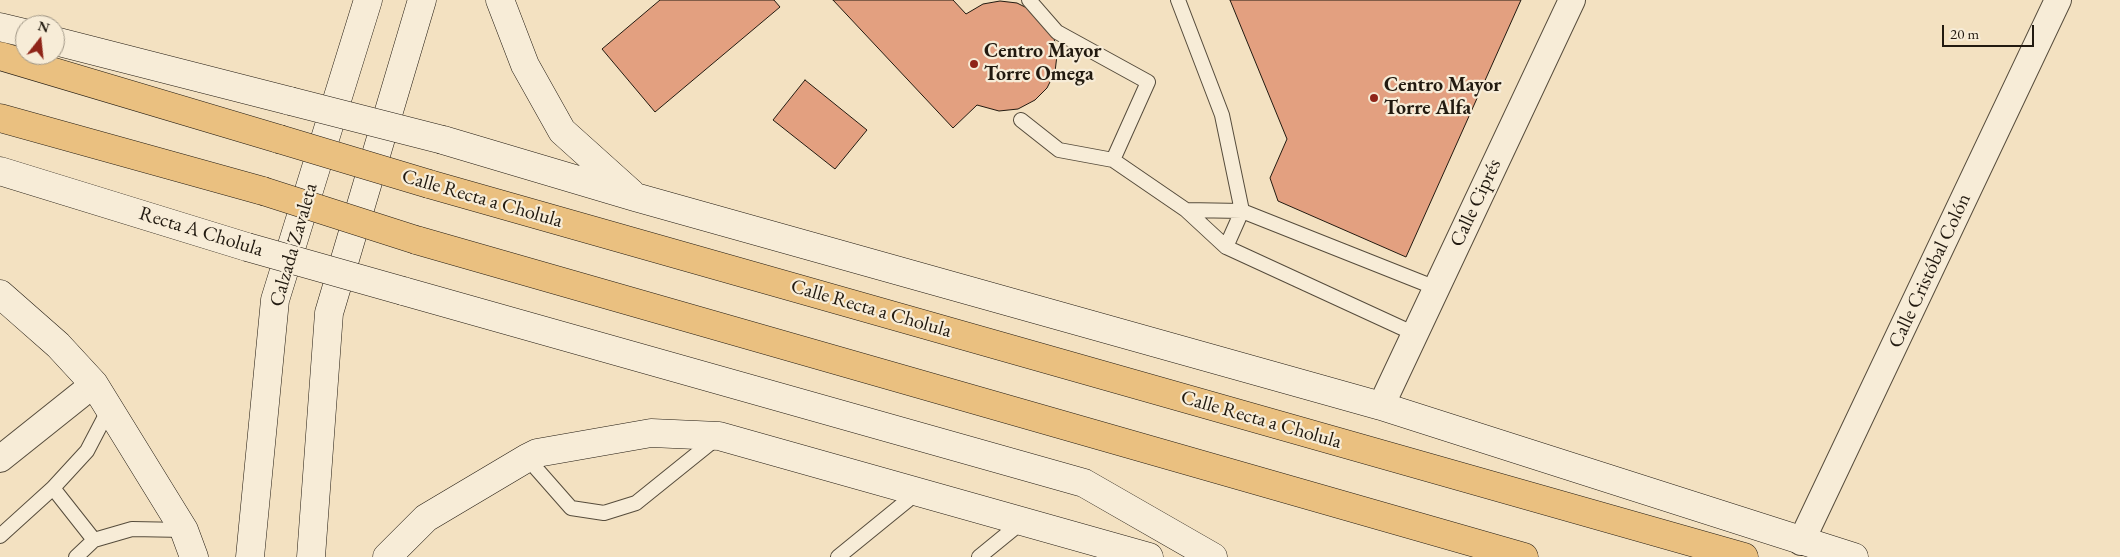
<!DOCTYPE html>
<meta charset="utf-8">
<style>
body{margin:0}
#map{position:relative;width:2120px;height:557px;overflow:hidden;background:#f3e1c1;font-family:"EB Garamond",serif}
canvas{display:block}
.north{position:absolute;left:15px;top:15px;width:50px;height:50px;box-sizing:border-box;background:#f7ecd7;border:1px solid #a29887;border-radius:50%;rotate:16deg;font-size:14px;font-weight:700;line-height:20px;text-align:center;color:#221a10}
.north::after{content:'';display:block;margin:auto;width:18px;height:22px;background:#8f2418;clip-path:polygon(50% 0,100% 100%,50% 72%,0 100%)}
.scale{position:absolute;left:1942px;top:25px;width:92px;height:22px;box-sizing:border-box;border:2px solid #221a10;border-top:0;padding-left:6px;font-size:15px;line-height:18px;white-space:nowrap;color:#221a10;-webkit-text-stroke:4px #f7ecd7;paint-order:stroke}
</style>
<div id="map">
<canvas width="2120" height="557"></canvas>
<div class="north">N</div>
<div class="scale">20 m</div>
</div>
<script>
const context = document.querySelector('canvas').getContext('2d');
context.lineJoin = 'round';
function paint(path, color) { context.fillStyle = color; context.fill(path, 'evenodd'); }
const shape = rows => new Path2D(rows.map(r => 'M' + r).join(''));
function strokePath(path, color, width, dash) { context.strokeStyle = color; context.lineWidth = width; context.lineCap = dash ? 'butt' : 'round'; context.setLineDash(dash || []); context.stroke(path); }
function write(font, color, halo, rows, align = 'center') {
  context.font = font + ' "EB Garamond",serif'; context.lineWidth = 4.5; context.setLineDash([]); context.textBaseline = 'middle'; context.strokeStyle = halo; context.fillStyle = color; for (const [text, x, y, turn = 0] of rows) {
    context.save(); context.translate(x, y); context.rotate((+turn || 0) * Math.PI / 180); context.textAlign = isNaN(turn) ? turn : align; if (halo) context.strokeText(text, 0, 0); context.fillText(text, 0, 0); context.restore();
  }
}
const building = shape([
 [660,0,774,0,780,7,655,112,602,49,660,0],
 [833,0,953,0,966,14,983,4,1000,1,1017,3,1033,11,1046,23,1054,38,1057,55,1055,72,1047,88,1035,100,1018,109,999,111,977,105,953,128,833,0],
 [1230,0,1521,0,1406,257,1278,201,1270,178,1287,139,1230,0],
 [805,80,867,130,835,169,773,120,805,80]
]);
paint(building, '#e3a080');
strokePath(building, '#221a10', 1);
const service = shape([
 [1029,0,1057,32,1148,82,1113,160],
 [1178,0,1222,115,1242,211,1226,247],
 [1021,120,1059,150,1113,160,1186,210,1226,247,1415,334],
 [1186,210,1242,211,1436,288],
 [527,458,571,508,604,513,636,503,718,437],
 [53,488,94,540],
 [0,536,53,488,87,451,110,407],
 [76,557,94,540,132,529,184,530],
 [838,557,919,491],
 [979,557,1023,521]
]);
const minor = shape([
 [1381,406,1572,0],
 [0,459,94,384],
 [1801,542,2058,0]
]);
const secondary = shape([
 [500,0,525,65,562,131,631,193],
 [0,27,25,33],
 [55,41,290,101],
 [443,140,635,197,1381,406,1854,557],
 [0,171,247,247],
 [403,291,1084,483,1213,557],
 [0,294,58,345,94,384,184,530,194,557],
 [250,557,275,300,368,0],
 [311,557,329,313,422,0],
 [387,557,426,518,527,458,537,453,651,433,719,436,1149,557]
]);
const primary = shape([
 [0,56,279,139],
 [0,118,263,191],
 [429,184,1744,557],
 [416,240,1524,557]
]);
strokePath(service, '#564c3c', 16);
strokePath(minor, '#564c3c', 28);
strokePath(secondary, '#221a10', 29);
strokePath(primary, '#221a10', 29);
strokePath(service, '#f7ecd7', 14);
strokePath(minor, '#f7ecd7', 26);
strokePath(secondary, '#f7ecd7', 28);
strokePath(primary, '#eac080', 28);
const secondaryBridge = shape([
 [290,101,443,140],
 [247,247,403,291]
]);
const primaryBridge = shape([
 [279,139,429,184],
 [263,191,416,240]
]);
strokePath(secondaryBridge, '#221a10', 29, []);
strokePath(primaryBridge, '#221a10', 29, []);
strokePath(secondaryBridge, '#f7ecd7', 28);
strokePath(primaryBridge, '#eac080', 28);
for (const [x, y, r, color] of [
 [974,64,5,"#8f2418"],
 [1374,98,5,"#8f2418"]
]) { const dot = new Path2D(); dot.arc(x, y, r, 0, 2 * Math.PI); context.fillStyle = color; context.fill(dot); strokePath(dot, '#f7ecd7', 2); }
write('bold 20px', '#221a10', '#f7ecd7', [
 ["Centro Mayor",984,52],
 ["Torre Omega",984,75],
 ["Centro Mayor",1384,86],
 ["Torre Alfa",1384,109]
], 'left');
write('20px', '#221a10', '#f7ecd7', [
 ["Calle Recta a Cholula",482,199,16],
 ["Calle Ciprés",1476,203,-65],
 ["Recta A Cholula",201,232,17],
 ["Calzada Zavaleta",294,245,-74],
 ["Calle Cristóbal Colón",1930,271,-65],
 ["Calle Recta a Cholula",871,309,16],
 ["Calle Recta a Cholula",1261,420,16]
]);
</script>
